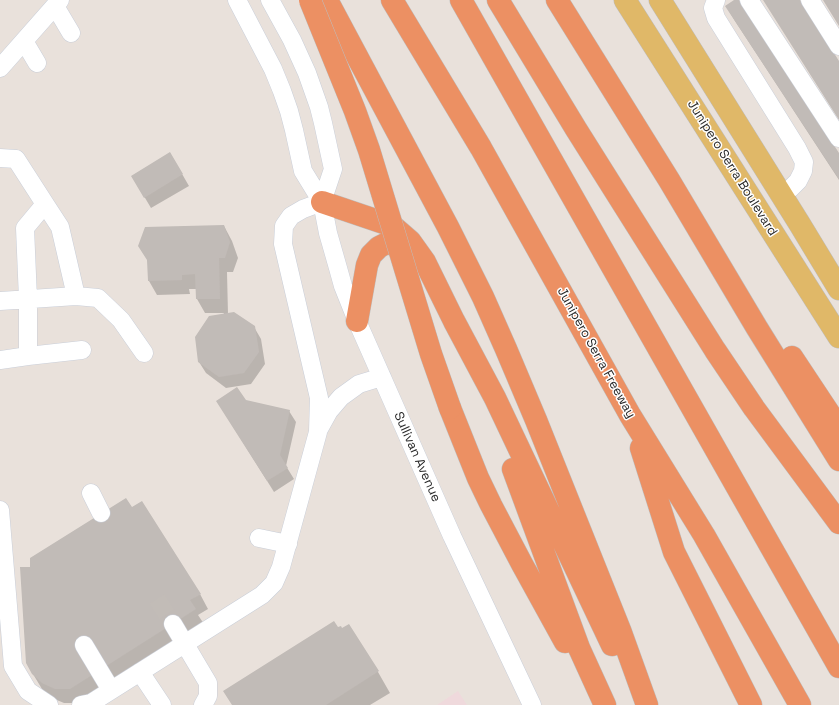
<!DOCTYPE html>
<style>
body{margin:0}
canvas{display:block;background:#e9e1db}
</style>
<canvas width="839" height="705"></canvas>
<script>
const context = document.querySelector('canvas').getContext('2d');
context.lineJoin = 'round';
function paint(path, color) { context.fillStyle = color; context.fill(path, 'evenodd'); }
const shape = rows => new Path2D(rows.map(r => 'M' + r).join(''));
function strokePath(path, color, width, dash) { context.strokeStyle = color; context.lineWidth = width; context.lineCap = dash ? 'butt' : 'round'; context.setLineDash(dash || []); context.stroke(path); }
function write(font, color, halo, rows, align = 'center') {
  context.font = font + ' "Space Grotesk",sans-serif'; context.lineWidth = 3; context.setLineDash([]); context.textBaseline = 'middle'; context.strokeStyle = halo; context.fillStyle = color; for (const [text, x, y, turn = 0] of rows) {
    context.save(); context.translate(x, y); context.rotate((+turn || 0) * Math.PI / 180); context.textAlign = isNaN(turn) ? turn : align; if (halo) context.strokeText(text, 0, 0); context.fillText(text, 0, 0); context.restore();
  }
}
paint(shape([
 [458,691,467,705,437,705]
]), '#efd9dc');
paint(shape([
 [736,0,738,0,839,154,839,180,735,21,726,6],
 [170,153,189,186,151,208,132,176],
 [224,226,232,241,238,258,233,272,227,272,228,314,254,327,261,339,265,364,251,384,226,388,206,373,199,362,224,313,205,313,197,299,197,289,189,289,190,294,157,295,149,281],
 [289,411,296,422,286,466,294,479,274,492,224,412],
 [200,594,208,609,198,615,204,624,79,703,64,703,52,698,42,689,33,674],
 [349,625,378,672,390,693,370,705,233,705,338,629,342,630]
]), '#0003');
paint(shape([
 [734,0,739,0,839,153,839,179,725,6],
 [763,0,800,0,839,61,839,120],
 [823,0,839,0,839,26],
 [170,152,183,174,144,198,131,176],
 [224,225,230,242,225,258,219,258,220,299,196,299,195,274,182,275,182,280,148,281,147,260,138,246,145,227],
 [234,312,255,326,259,352,244,373,219,377,198,362,195,337,209,316],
 [237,387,246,400,290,410,280,455,288,468,267,481,216,401],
 [126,498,132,507,142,501,201,594,190,600,196,609,70,689,55,689,42,683,32,674,26,663,20,567,30,567,30,558],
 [334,621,338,627,341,626,342,628,349,624,379,671,326,705,232,705,223,691]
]), '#c1bbb7');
strokePath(shape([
 [157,599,173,624]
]), '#c2bcb7', 18, [18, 9]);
const minor = shape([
 [237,0,273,69,282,91,289,111,294,130,303,171,322,202,328,233,338,268,343,286,357,321,452,536,532,705],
 [270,0,292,40,307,73,319,107,323,123,333,169,322,202],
 [716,0,713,8,716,18,797,148,804,162,803,171,798,181,790,189,779,191],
 [749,0,839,138],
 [810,0,839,46],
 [55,6,71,33],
 [24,41,37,63],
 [0,68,60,0],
 [0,158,16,159,45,204],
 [0,301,76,296,98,298,121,320,144,353],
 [28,356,28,299,25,228,45,204,60,227,76,296],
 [0,360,28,356,82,350],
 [319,429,329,411,341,397,359,384,382,377],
 [91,493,101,513],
 [0,510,13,666,28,691,49,705],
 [259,538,288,544],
 [173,624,208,683,208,696,203,705],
 [84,645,111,690],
 [140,672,162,705],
 [81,705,91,703,262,595,274,583,281,567,318,432,319,398,283,244,284,226,291,216,303,209,322,202]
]);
const major = shape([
 [625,0,839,337],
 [660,0,799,223,839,289]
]);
const highway = shape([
 [327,0,448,227,483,297,506,349,536,420,620,630,647,705],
 [392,0,481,148,630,415,704,535,800,705],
 [461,0,839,667],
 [498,0,576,129,715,350,754,408,839,523],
 [557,0,669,180,757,328,839,460],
 [322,202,387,224,395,228,410,241,425,262,454,321,495,398,612,645],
 [357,321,367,265,371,255,379,247,385,244,392,243,400,243,406,246,414,251],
 [792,357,839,428],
 [450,408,478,478,491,505,522,564,565,642],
 [641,448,674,552,751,705],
 [513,469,579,648,605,705]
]);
strokePath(minor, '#c9ced8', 19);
strokePath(major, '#bebebe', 23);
strokePath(highway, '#bebebe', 23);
strokePath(minor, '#fff', 18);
strokePath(major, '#e0b868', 22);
strokePath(highway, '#ec9063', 22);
const highwayBridge = shape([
 [310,0,355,111,369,150,431,354,450,408]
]);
strokePath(highwayBridge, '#bebebe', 23, []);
strokePath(highwayBridge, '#ec9063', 22);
write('13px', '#282828', '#fff', [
 ["Junipero Serra Boulevard",732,168,58],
 ["Junipero Serra Freeway",596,353,61],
 ["Sullivan Avenue",417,457,66]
]);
</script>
